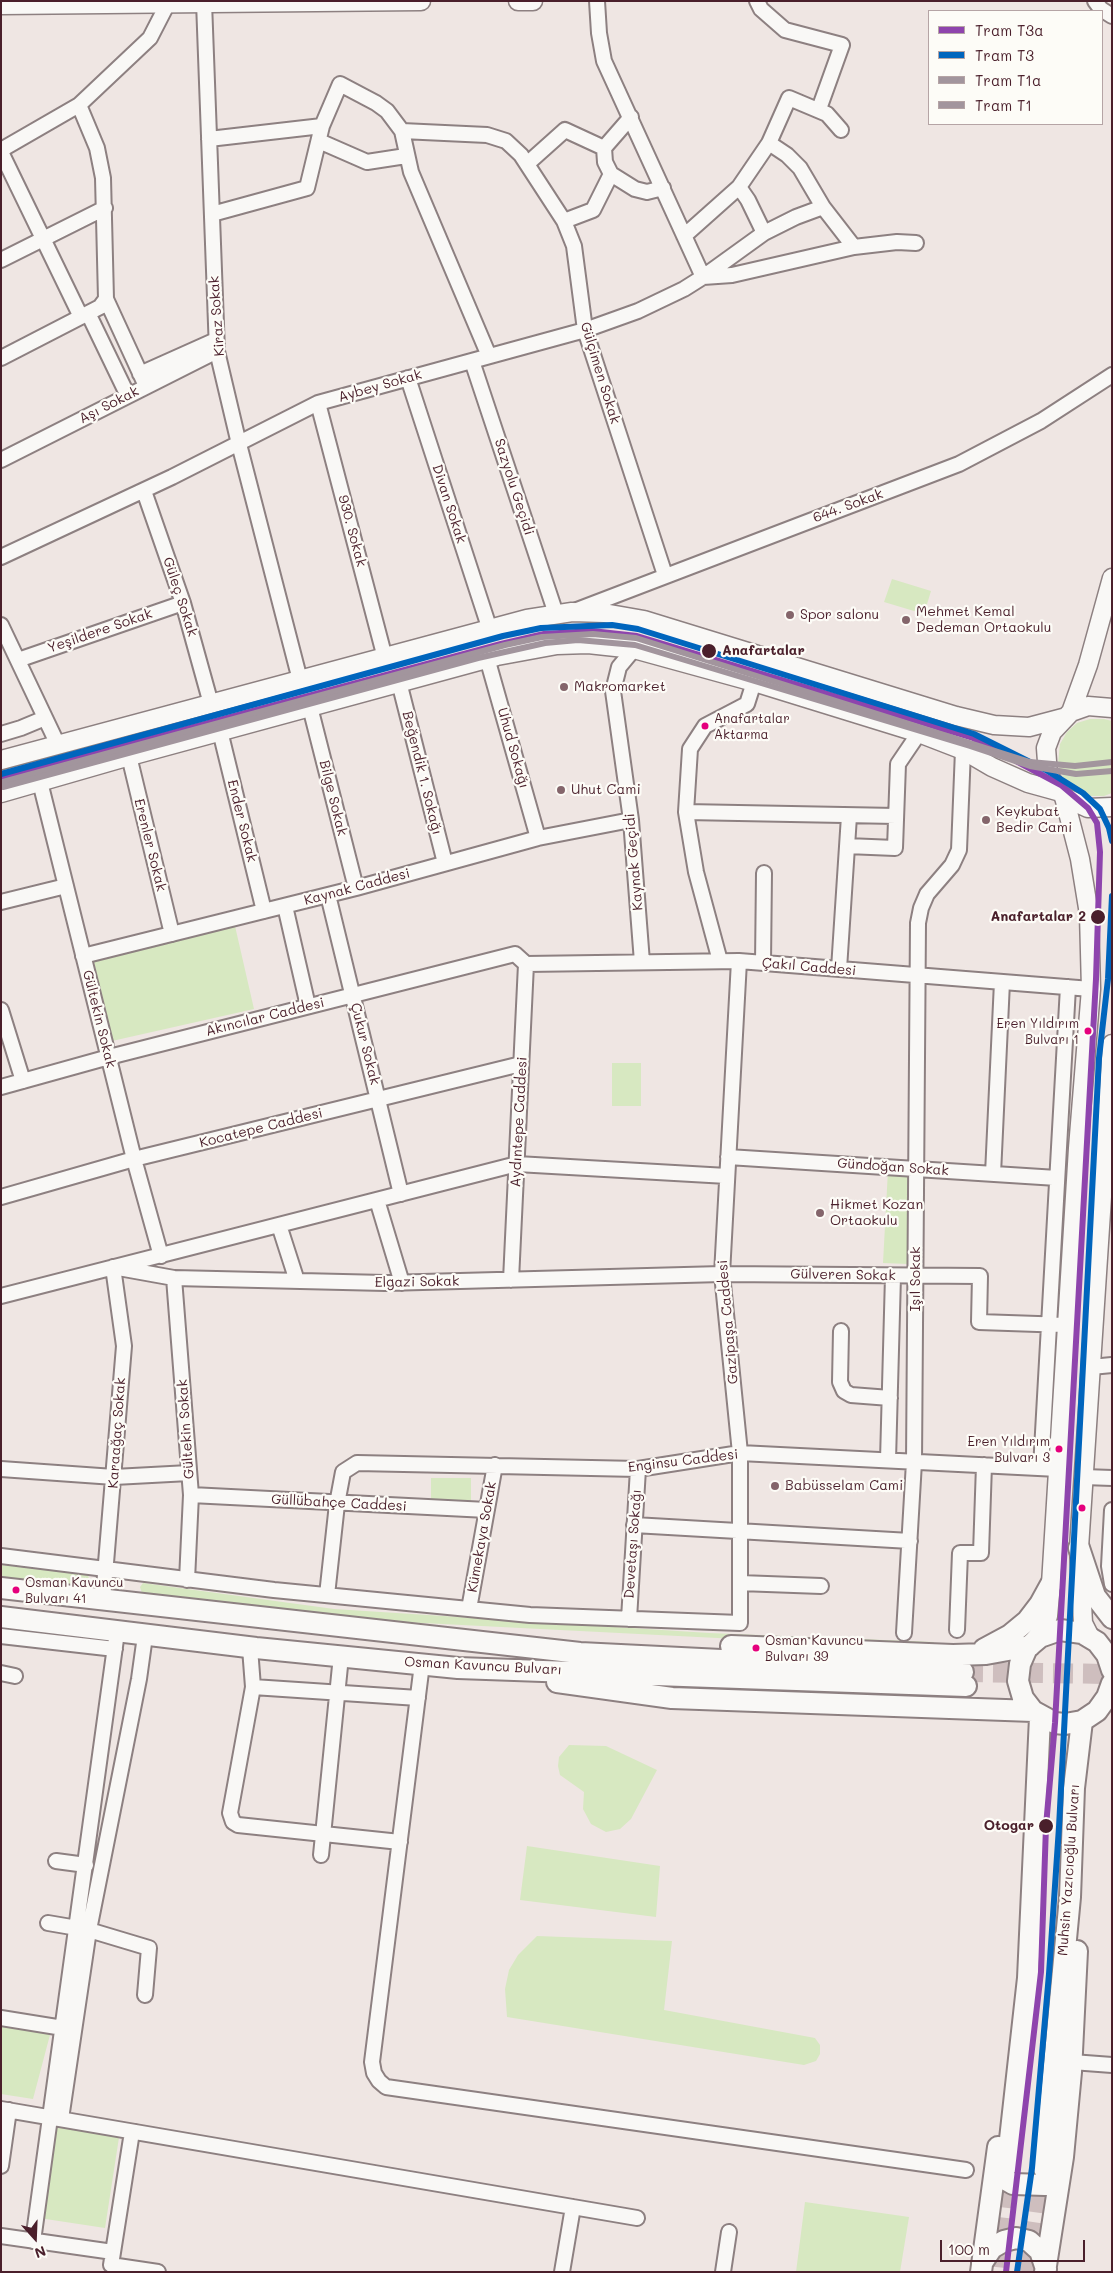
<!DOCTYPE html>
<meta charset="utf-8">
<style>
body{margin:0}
#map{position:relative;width:1113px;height:2273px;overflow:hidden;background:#efe6e3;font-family:Mali,sans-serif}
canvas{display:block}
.frame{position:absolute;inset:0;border:2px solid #4a1f2b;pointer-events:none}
.legend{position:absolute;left:928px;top:10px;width:175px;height:115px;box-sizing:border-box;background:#fdfcf7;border:1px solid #b5a4a5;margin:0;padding:6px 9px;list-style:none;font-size:15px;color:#4a1f2b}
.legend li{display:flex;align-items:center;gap:10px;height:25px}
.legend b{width:25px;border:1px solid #b5a4a5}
.north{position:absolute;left:10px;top:2213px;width:50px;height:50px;-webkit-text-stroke:4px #fdfcf7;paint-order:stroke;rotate:160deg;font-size:14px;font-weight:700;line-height:20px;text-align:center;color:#4a1f2b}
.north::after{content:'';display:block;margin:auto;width:18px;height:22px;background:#4a1f2b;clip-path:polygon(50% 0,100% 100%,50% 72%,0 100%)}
.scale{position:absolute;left:940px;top:2240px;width:145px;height:22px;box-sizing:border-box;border:2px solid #4a1f2b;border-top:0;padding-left:6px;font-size:15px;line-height:18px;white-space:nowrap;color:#4a1f2b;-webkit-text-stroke:4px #fdfcf7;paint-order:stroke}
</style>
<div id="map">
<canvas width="1113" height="2273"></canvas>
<div class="frame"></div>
<ul class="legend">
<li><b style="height:6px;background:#8e44ad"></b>Tram T3a</li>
<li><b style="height:6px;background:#0065bd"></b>Tram T3</li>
<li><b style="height:6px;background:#a2959d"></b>Tram T1a</li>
<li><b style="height:6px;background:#a2959d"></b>Tram T1</li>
</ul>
<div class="north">N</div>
<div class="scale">100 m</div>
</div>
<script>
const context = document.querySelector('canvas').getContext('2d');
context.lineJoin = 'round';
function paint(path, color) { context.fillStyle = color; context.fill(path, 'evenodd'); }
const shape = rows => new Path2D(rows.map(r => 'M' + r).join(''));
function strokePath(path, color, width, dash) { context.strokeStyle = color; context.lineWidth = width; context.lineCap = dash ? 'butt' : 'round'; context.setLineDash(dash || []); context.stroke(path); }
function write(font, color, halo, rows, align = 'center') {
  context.font = font + ' Mali,sans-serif'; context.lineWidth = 4.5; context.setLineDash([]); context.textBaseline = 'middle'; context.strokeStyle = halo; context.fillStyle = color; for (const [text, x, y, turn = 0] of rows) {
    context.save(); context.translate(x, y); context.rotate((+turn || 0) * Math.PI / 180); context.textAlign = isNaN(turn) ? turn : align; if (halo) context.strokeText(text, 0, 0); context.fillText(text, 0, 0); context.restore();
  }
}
paint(shape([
 [892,579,931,591,924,614,884,602],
 [1090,719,1104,719,1112,721,1112,793,1104,796,1090,796,1077,791,1063,777,1058,764,1060,744,1067,732,1077,723],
 [235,926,254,1009,112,1041,93,958],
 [612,1063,641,1063,641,1106,612,1106],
 [888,1170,913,1171,908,1264,883,1263],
 [431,1478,471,1478,471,1505,431,1505],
 [1,1565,85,1573,89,1577,90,1586,89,1589,1,1578],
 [143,1583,334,1609,709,1633,934,1642,934,1649,324,1618,142,1593,140,1587],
 [569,1745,606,1746,657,1770,631,1819,620,1829,606,1832,591,1824,583,1809,584,1792,560,1775,558,1766,559,1757],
 [527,1846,660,1866,656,1917,520,1900],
 [537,1936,672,1941,664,2010,815,2038,820,2045,820,2054,816,2061,804,2065,507,2017,505,1989,509,1970,518,1955],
 [1,2023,51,2031,33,2099,1,2094],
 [54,2121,120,2131,105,2228,39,2218],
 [805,2202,909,2217,900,2272,796,2272]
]), '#d7e8c1');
strokePath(shape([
 [963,1672,1112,1674],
 [996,2267,1007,2166],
 [1029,2272,1044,2169]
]), '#cebebe', 20, [20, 10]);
const minor = shape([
 [597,1,599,33,604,61,703,277,732,275,854,247,897,242,916,243],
 [757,1,761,9,785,30,842,45,819,109],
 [1095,1,1101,9,1112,16],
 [204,2,217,351,239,444,300,680],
 [631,117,604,148,605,162,611,174,635,189,647,192,663,188],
 [402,131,487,135,506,141,521,155,564,221,574,246,585,330,665,575],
 [209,139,322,126],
 [319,141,367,162,406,156],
 [769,143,787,155,800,168,823,207,854,247],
 [1,150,79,105,150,38,168,3],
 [1,152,81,317],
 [527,164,565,130,604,148],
 [739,187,748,200,764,233],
 [212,214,307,188,322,126,340,84,376,103,387,111,402,131,411,172,489,356],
 [564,221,593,210,611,174],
 [684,236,739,187,769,143,789,98,827,114,841,130],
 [1,260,105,208],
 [106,299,146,386],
 [88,313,128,396],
 [1,358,100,307,106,299,103,178,97,148,79,105],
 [472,361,556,614],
 [140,374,216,340],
 [408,378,490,630],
 [318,403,385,658],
 [1,460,217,351],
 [144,491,183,603,211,704],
 [1,557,172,477,318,403,585,330,638,311,684,289,703,277,764,233,796,217,823,207],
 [577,610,959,464,1041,421,1112,375],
 [1,625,58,745],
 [634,649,619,667,613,691,631,820,642,962],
 [487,658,538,838],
 [18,660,183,603],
 [399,682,445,863],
 [310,707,356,888],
 [220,731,264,911],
 [1,734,21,728,45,718],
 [129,756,172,934],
 [40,782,134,1159,161,1256],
 [686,812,896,816],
 [847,846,895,848,898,764,919,733],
 [328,895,401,1194],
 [1,902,66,886],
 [285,906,308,1006],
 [83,956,356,888,538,838,631,820],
 [720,961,696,872,686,812,690,749,705,726,747,704,754,682],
 [763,963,764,873],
 [526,964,739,961,1091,989],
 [839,969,849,816],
 [1,1010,23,1081],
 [1,1087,109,1057,515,954,526,964],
 [728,1157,1057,1178],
 [993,1174,1002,982],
 [1,1197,134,1159,521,1064],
 [377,1200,402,1283],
 [279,1225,297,1281],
 [113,1267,174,1278,385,1283,722,1274,980,1276,979,1322,1067,1325],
 [174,1278,191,1495,187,1580],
 [511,1280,526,964],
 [1,1296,517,1164,727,1176],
 [841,1331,840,1382,844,1391,851,1395,890,1398],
 [1091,1367,1112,1365],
 [888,1460,893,1276],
 [1041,1468,1068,987],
 [1,1469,114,1477,189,1473],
 [1084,1477,1112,1478],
 [191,1495,487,1510],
 [1112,1510,1109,1566,1112,1584],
 [634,1525,910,1541],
 [1,1556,274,1590,530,1615,740,1623,740,1453,722,1274,739,961],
 [740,1583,821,1586],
 [327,1595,337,1504,343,1472,357,1463,638,1469,740,1453,1058,1469],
 [103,1599,124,1346,113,1267],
 [469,1609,495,1465],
 [629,1619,638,1469],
 [957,1630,960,1553,981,1553,984,1465],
 [904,1633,914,1462,918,923,921,908,927,894,952,865,959,850,963,750],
 [1,1636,115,1649],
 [250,1648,253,1687,230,1813,233,1822,238,1825,400,1842],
 [422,1664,372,2062,374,2073,379,2081,386,2087,966,2170],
 [1,1673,15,1676],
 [253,1687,418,1698],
 [321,1855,341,1656],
 [56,1861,86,1865],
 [48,1923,89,1930,149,1948,145,1995],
 [1,2018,63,2028],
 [1072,2062,1112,2065],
 [1,2109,637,2218],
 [61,2119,89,1930,139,1679,145,1636],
 [136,2132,132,2132,111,2265,158,2272],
 [1,2166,9,2110],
 [1,2236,113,2252],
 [33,2241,117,1632],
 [562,2272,573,2207],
 [723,2272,729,2232]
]);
const major = shape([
 [518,1,533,1],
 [1,5,421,1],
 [1112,708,1088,706,1071,712,1052,732,1046,748,1048,775,1064,797,1088,808,1112,807],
 [1071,712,1088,665,1112,578],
 [1,760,527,619,572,612,604,613,644,620,956,716,994,725,1029,727,1063,718],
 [1,793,119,759,497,656,557,645,588,644,634,649,754,682,919,733,963,750,992,767,1028,783,1057,791],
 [1090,1637,1083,1623,1079,1548,1112,1044],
 [1033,1642,1044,1628,1048,1616,1051,1584,1078,1148,1091,989,1089,914,1080,859,1064,797]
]);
const highway = shape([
 [1079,1548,1095,1596,1112,1618],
 [1,1588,580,1653,963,1672],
 [1,1617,256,1648,458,1668,966,1686],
 [731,1646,953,1655,986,1654,1030,1646],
 [984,1649,1010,1635,1027,1621,1040,1604,1051,1584],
 [1112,1670,1107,1655,1097,1642,1082,1633,1060,1630,1040,1637,1027,1648,1020,1664,1018,1681,1023,1698,1033,1711,1055,1723,1065,1724,1082,1721,1097,1711,1107,1697,1112,1683],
 [557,1682,672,1698,1033,1711],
 [996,2165,1001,2177,1013,2184,1045,2185,1054,2181,1060,2172],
 [1007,2166,1028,1978,1040,1717],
 [1044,2169,1070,1897,1074,1788,1082,1721],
 [982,2263,992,2248,1004,2241,1016,2238,1029,2241,1040,2251,1046,2269],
 [981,2272,998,2147],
 [1045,2272,1063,2157,1071,2072,1077,1951]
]);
strokePath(minor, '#8d8081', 18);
strokePath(major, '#8d8081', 21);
strokePath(highway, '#8d8081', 24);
strokePath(minor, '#f9f8f6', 14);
strokePath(major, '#f9f8f6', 18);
strokePath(highway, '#f9f8f6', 20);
strokePath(shape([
 [1,779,501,644,544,634,592,631,637,636,973,738,1061,785,1088,808,1097,823,1100,852,1096,979,1055,1723,1046,1826,1041,1972,1006,2272]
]), '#8e44ad', 6);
strokePath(shape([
 [1,774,503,636,541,628,612,625,638,629,974,734,1046,770,1083,793,1100,809,1109,828,1112,841],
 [1017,2272,1032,2168,1049,1974,1059,1827,1099,1058,1108,979,1112,896]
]), '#0065bd', 6);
strokePath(shape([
 [3,782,505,645,542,637,593,634,636,638,1030,762,1075,766,1112,762]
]), '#a2959d', 6);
strokePath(shape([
 [3,787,478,658,545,643,578,640,635,645,970,746,1030,766,1076,774,1112,771]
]), '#a2959d', 6);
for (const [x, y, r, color] of [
 [790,615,5,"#84656b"],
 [906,620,5,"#84656b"],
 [709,651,8,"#4a1f2b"],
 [564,687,5,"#84656b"],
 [705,726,4.5,"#e5007d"],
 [561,790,5,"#84656b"],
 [986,820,5,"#84656b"],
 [1098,917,8,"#4a1f2b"],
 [1088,1031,4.5,"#e5007d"],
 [820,1213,5,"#84656b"],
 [1059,1449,4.5,"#e5007d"],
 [775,1486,5,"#84656b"],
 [1082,1508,4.5,"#e5007d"],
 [16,1590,4.5,"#e5007d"],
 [756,1648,4.5,"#e5007d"],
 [1046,1826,8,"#4a1f2b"]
]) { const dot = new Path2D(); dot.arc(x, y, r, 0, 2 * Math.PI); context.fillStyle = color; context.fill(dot); strokePath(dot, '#fdfcf7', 2); }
write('13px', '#4a1f2b', '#fdfcf7', [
 ["Anafartalar",714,719],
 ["Aktarma",714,735],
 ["Eren Yıldırım",1079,1024,"right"],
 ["Bulvarı 1",1079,1040,"right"],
 ["Eren Yıldırım",1050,1442,"right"],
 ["Bulvarı 3",1050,1458,"right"],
 ["Osman Kavuncu",25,1583],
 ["Bulvarı 41",25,1599],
 ["Osman Kavuncu",765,1641],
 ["Bulvarı 39",765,1657]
], 'left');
write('14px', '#4a1f2b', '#fdfcf7', [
 ["Kiraz Sokak",217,316,-94],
 ["Gülçimen Sokak",600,373,73],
 ["Aybey Sokak",380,386,-16],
 ["Aşı Sokak",109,405,-27],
 ["Sazyolu Geçidi",514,487,72],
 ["Divan Sokak",449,504,72],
 ["644. Sokak",848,506,-20],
 ["930. Sokak",352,531,75],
 ["Güleç Sokak",180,597,72],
 ["Yeşildere Sokak",100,631,-19],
 ["Uhud Sokağı",513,748,74],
 ["Beğendik 1. Sokağı",422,773,76],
 ["Bilge Sokak",333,798,76],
 ["Ender Sokak",242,821,76],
 ["Erenler Sokak",150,845,76],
 ["Kaynak Geçidi",634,862,-95],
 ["Kaynak Caddesi",357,887,-15],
 ["Çakıl Caddesi",809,967,5],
 ["Akıncılar Caddesi",265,1017,-14],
 ["Gültekin Sokak",99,1019,76],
 ["Çukur Sokak",365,1044,76],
 ["Aydıntepe Caddesi",519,1122,-87],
 ["Kocatepe Caddesi",261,1128,-14],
 ["Gündoğan Sokak",893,1167,4],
 ["Gülveren Sokak",843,1275,1],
 ["Işıl Sokak",916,1279,-90],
 ["Elgazi Sokak",417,1282,-1],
 ["Gazipaşa Caddesi",728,1322,-95],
 ["Gültekin Sokak",186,1429,-94],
 ["Karaağaç Sokak",117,1433,-86],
 ["Enginsu Caddesi",683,1461,-7],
 ["Güllübahçe Caddesi",339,1503,3],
 ["Kümekaya Sokak",482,1537,-80],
 ["Devetaşı Sokağı",633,1544,-86],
 ["Osman Kavuncu Bulvarı",483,1666,3],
 ["Muhsin Yazıcıoğlu Bulvarı",1069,1870,-86]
]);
write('14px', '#4a1f2b', '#fdfcf7', [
 ["Mehmet Kemal",916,612],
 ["Dedeman Ortaokulu",916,628],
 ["Spor salonu",800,615],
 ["Makromarket",574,687],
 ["Uhut Cami",571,790],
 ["Keykubat",996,812],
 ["Bedir Cami",996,828],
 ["Hikmet Kozan",830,1205],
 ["Ortaokulu",830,1221],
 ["Babüsselam Cami",785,1486]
], 'left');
write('bold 14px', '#4a1f2b', '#fdfcf7', [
 ["Anafartalar",722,651,"left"],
 ["Anafartalar 2",1086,917],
 ["Otogar",1034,1826]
], 'right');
</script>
